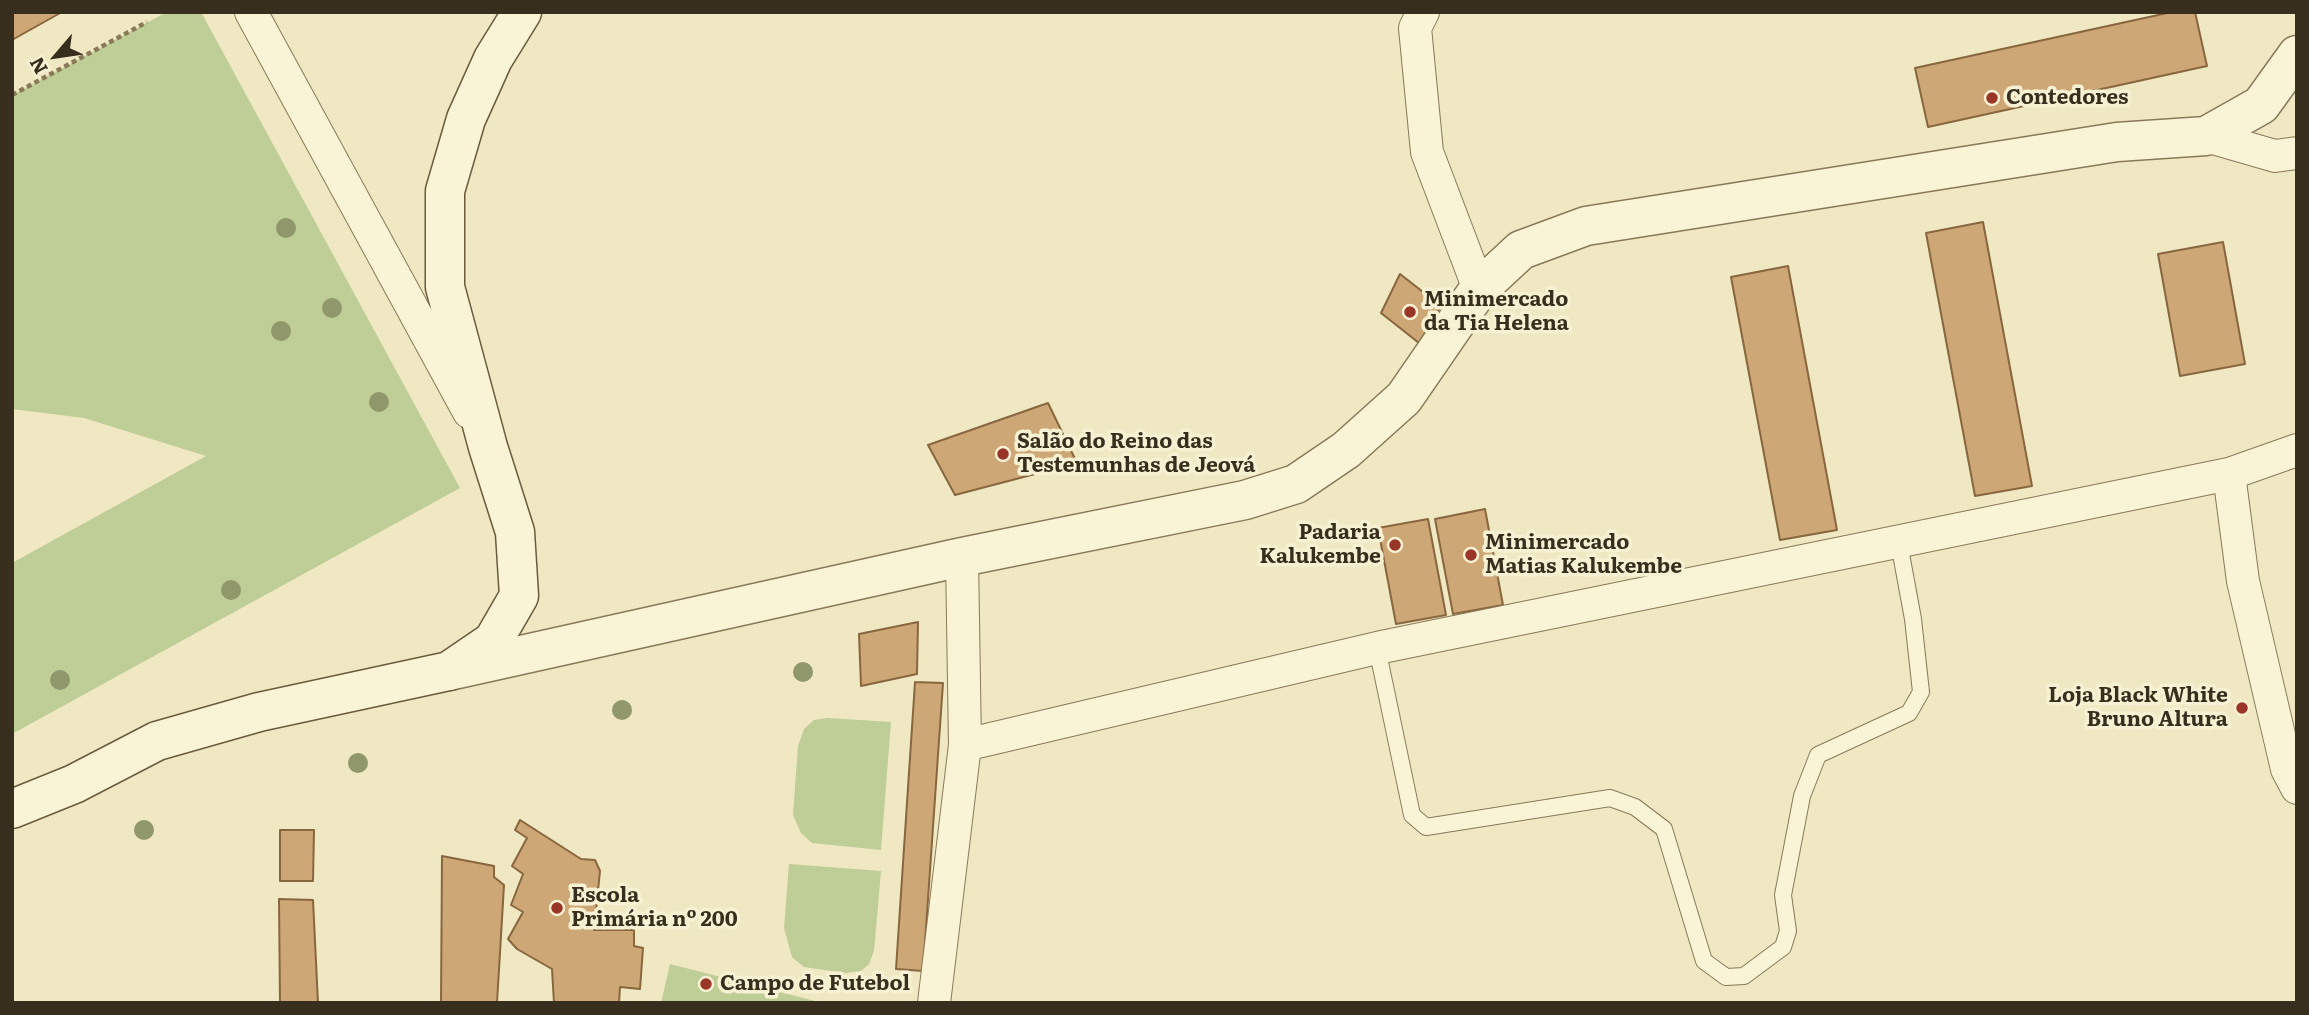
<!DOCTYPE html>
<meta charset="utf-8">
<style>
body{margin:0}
#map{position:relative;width:2309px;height:1015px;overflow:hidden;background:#efe8c2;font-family:Literata,serif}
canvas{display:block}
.frame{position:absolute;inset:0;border:14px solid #382e1d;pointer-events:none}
.north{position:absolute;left:21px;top:21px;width:70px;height:70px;-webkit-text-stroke:5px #f6f1d2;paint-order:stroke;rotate:241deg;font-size:19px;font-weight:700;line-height:28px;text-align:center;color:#382e1d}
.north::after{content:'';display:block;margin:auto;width:24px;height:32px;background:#382e1d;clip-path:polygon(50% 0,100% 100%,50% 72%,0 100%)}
</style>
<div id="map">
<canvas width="2309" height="1015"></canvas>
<div class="frame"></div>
<div class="north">N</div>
</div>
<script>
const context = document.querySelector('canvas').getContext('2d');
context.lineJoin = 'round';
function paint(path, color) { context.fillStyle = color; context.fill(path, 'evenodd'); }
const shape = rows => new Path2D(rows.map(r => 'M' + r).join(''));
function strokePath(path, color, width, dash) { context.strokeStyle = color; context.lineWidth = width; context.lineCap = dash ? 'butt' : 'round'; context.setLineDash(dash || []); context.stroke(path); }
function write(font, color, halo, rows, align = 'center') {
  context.font = font + ' Literata,serif'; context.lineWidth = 7; context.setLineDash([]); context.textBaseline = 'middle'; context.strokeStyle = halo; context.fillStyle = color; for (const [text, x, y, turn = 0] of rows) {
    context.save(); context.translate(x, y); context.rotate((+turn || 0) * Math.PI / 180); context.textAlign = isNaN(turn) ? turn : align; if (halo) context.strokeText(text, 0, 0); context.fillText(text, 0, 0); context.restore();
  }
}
paint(shape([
 [167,12,201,12,460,488,12,734,12,563,206,456,84,418,12,409,12,95],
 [828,718,891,722,881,850,812,843,801,833,793,815,798,746,804,729,814,720],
 [789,864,881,871,874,951,869,964,861,971,845,973,804,967,792,957,784,928],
 [670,964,823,1003,661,1003]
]), '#bfcd96');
const building = shape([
 [12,12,62,12,12,40,12,12],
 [2172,12,2195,12,2207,66,1928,127,1915,68,2172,12],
 [1983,222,2032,486,1975,496,1926,233,1983,222],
 [2223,242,2245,364,2180,376,2158,254,2223,242],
 [1788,266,1837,530,1780,540,1731,277,1788,266],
 [1400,274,1441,306,1419,343,1381,313,1400,274],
 [1048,403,1077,463,955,495,928,445,1048,403],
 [1485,509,1503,605,1453,614,1435,519,1485,509],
 [1428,519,1446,615,1396,624,1378,528,1428,519],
 [918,622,917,674,861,686,859,634,918,622],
 [915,682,943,683,923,971,896,969,915,682],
 [520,820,581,859,595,860,600,871,594,930,634,930,634,946,643,948,640,989,620,987,619,1003,554,1003,552,969,517,949,508,939,523,912,511,905,523,874,512,866,527,838,515,830,520,820],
 [280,830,314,830,313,881,280,881,280,830],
 [442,856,494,866,494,877,504,885,497,1003,441,1003,442,856],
 [279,899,313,900,318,1003,280,1003,279,899]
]);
paint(building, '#cea777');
strokePath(building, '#88663e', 2);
const service = shape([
 [1377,648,1412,815,1426,827,1610,798,1635,807,1664,829,1704,961,1726,977,1744,976,1783,947,1788,931,1783,895,1802,796,1818,755,1909,713,1921,692,1913,619,1899,543]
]);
const minor = shape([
 [251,12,469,412],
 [1423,12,1415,28,1427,152,1479,289],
 [2206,136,2275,156,2297,153],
 [2229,474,2243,581,2287,769,2297,788],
 [965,745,1377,648,2229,474,2297,450],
 [934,1003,965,745,962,557]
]);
const tertiary = shape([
 [449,671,962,557,1245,500,1296,484,1346,450,1404,398,1479,289,1521,250,1586,226,2117,142,2206,136,2261,105,2297,55]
]);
const secondary = shape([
 [12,809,74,784,157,741,259,712,449,671,493,641,519,596,515,532,488,447,445,287,445,191,466,119,493,59,522,12]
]);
strokePath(service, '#897959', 18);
strokePath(minor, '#897959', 34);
strokePath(tertiary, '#897959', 41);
strokePath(secondary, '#6b5a3c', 41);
strokePath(shape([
 [12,95,147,22]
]), '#897959', 4.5, [5, 3.5]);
strokePath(service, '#f9f4d5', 16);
strokePath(minor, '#f9f4d5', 32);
strokePath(tertiary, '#f9f4d5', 38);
strokePath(secondary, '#f9f4d5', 38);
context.fillStyle = '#90976b';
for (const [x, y] of [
 [286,228],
 [332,308],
 [281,331],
 [379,402],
 [231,590],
 [803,672],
 [60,680],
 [622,710],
 [358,763],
 [144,830]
]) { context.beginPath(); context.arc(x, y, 10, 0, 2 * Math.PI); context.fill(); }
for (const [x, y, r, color] of [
 [1992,98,7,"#993628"],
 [1410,312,7,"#993628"],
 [1003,454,7,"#993628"],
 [1395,545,7,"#993628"],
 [1471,555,7,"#993628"],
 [2242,708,7,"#993628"],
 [557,908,7,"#993628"],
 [706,984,7,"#993628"]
]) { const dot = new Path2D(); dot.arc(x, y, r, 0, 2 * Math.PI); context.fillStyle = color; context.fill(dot); strokePath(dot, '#f6f1d2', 2.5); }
write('bold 21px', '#382e1d', '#f6f1d2', [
 ["Contedores",2006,98],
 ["Minimercado",1424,300],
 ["da Tia Helena",1424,324],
 ["Salão do Reino das",1017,442],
 ["Testemunhas de Jeová",1017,466],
 ["Padaria",1381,533,"right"],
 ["Kalukembe",1381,557,"right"],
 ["Minimercado",1485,543],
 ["Matias Kalukembe",1485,567],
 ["Loja Black White",2228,696,"right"],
 ["Bruno Altura",2228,720,"right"],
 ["Escola",571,896],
 ["Primária nº 200",571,920],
 ["Campo de Futebol",720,984]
], 'left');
</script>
